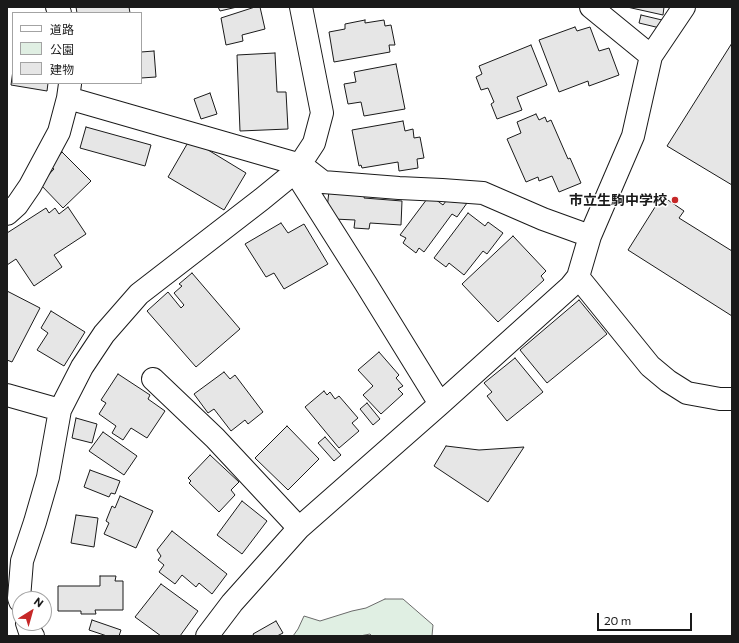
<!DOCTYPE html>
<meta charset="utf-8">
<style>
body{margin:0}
#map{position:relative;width:739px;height:643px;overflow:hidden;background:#fff;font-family:Commissioner,"Noto Sans JP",sans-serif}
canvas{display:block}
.frame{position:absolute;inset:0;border:8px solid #1a1a1a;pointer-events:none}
.legend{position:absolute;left:12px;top:12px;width:130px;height:72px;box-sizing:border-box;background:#fff;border:1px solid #a3a3a3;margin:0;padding:5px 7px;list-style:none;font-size:12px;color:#1a1a1a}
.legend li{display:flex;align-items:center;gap:8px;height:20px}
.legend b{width:20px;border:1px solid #a3a3a3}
.north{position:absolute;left:12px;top:591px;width:40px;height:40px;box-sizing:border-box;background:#fff;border:1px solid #a3a3a3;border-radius:50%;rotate:37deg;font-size:11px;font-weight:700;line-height:16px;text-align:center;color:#1a1a1a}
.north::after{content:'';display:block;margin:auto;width:14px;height:18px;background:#c62828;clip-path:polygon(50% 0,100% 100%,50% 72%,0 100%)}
.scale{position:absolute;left:597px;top:613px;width:95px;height:18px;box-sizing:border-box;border:2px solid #1a1a1a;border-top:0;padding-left:5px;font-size:12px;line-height:14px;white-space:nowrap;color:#1a1a1a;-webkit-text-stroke:3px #fff;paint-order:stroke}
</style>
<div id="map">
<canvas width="739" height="643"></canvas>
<div class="frame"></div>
<ul class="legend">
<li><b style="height:5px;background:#fff"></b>道路</li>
<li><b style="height:11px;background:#e0efe3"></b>公園</li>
<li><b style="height:11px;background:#e6e6e6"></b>建物</li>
</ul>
<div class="north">N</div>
<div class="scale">20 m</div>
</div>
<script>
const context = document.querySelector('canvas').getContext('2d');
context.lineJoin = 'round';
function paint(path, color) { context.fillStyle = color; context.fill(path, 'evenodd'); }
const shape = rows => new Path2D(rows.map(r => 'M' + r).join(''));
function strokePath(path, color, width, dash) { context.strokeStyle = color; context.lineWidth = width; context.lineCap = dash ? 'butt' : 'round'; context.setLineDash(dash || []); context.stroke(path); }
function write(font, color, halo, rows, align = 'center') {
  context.font = font + ' Commissioner,"Noto Sans JP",sans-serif'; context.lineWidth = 3; context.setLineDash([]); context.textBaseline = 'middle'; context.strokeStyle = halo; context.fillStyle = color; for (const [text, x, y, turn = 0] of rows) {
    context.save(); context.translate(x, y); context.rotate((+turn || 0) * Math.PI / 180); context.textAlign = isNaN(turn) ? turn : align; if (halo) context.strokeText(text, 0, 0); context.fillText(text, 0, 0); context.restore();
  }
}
const green = shape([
 [385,599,403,599,433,625,432,636,372,636,370,634,360,636,293,636,298,629,304,616,320,621,352,611,366,608,385,599]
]);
paint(green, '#e0efe3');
strokePath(green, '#6a6a6a', 1);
const building = shape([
 [76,7,129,7,130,13,77,13,76,7],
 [218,7,237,7,220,11,218,7],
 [255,7,260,7,265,29,242,35,243,41,226,45,221,18,255,7],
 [627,7,664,7,663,15,627,7],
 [641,15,662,20,660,28,639,23,641,15],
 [365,20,365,23,384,20,385,26,391,25,395,45,389,45,390,52,334,62,329,32,345,29,345,24,365,20],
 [575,27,577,31,590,27,599,51,609,48,619,75,589,86,588,81,559,92,539,40,575,27],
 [732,43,732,185,667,146,732,43],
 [531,45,547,85,517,97,522,110,497,119,491,104,494,102,488,88,481,90,476,77,482,74,479,66,531,45],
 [154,51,156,77,141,78,141,52,154,51],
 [275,53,277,92,286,92,288,129,240,131,237,55,275,53],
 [396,64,405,109,364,116,361,102,348,104,344,84,356,82,354,72,396,64],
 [13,70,13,83,48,83,47,91,11,85,13,70],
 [210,93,217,114,201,119,194,99,210,93],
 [536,114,539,120,545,117,547,122,551,120,568,159,570,158,581,183,559,192,552,176,539,181,538,177,526,182,507,139,521,133,517,122,536,114],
 [403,121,405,131,413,129,414,138,420,137,424,158,417,159,418,168,399,171,398,162,362,168,361,165,359,166,352,130,403,121],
 [86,127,151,145,145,166,80,148,86,127],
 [190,139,246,173,224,210,168,177,190,139],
 [62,152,91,181,63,208,40,184,54,169,50,166,62,152],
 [329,191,365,194,364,198,402,201,401,225,370,223,369,229,354,228,355,220,334,219,327,209,329,191],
 [662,196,684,211,679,218,732,251,732,316,628,250,662,196],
 [427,199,435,199,443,205,446,201,467,203,457,217,452,214,424,252,419,248,416,253,403,243,406,238,400,235,427,199],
 [68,207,86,234,54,255,62,267,34,286,16,259,7,265,7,233,46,208,49,213,55,208,59,214,68,207],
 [468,213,485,226,488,222,503,233,487,254,483,251,464,275,449,263,446,267,434,258,468,213],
 [281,223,288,233,304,224,328,264,284,289,274,273,266,277,245,244,281,223],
 [513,236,546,271,541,276,544,280,498,322,462,284,513,236],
 [192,273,240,329,196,367,147,311,168,292,181,308,184,305,174,293,182,286,179,284,192,273],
 [7,291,40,308,12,362,7,360,7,291],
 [579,300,607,334,547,383,520,350,579,300],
 [51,311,85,332,64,366,37,350,48,333,41,328,51,311],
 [379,352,399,375,396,378,403,386,398,389,403,394,381,414,363,395,373,386,358,370,379,352],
 [515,358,543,392,507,421,487,396,492,392,484,383,515,358],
 [224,372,230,379,235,375,263,412,248,424,245,420,231,431,214,409,208,413,194,394,224,372],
 [118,374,150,395,148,399,165,411,147,438,131,428,123,440,112,433,116,426,99,414,106,403,101,400,118,374],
 [324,391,327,395,330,392,335,399,339,396,358,418,352,423,359,431,339,448,305,407,324,391],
 [367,403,380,419,373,425,360,409,367,403],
 [76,418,97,424,92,443,72,438,76,418],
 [287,426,319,459,288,490,255,458,287,426],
 [103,432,137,456,124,475,89,451,103,432],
 [325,437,341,455,334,461,318,443,325,437],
 [446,446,479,450,524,447,488,502,434,466,446,446],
 [210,455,239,482,231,490,235,495,219,512,189,483,191,481,188,478,210,455],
 [90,470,120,481,115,494,111,493,109,497,84,487,90,470],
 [120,496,153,511,136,548,104,534,109,523,106,521,112,506,115,508,120,496],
 [242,501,267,521,242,554,217,535,242,501],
 [76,515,98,518,94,547,71,543,76,515],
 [172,531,227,574,212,594,199,583,196,587,182,575,175,584,159,572,164,565,158,560,161,556,157,550,172,531],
 [100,576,116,576,115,581,123,581,123,610,95,610,96,614,81,614,81,611,58,611,58,586,100,586,100,576],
 [161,584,198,611,180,636,161,636,135,617,161,584],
 [92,620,121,630,119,636,107,636,89,630,92,620],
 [276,621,283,633,277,636,254,636,253,634,276,621]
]);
paint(building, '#e6e6e6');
strokePath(building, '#1a1a1a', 1);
const minor = shape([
 [57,7,60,13],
 [591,7,651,56],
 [68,98,301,165,323,182,399,188,442,190,483,193,543,219,590,236],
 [295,172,366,284,440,404],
 [7,214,17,205,30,186,59,132,68,98,70,84],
 [578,277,650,366,668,381,687,393,720,399,732,399],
 [153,379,215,438,299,528],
 [7,395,60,410],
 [20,601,19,598,22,561,35,522,48,477,60,410,82,367,104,334,139,294,262,199,295,172,314,143,322,113,301,7],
 [27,623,30,632,33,636],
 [207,636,232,603,299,528,440,404,570,287,578,277,590,236,633,136,651,56,684,7]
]);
strokePath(minor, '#1a1a1a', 24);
strokePath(minor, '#fff', 22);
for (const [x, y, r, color] of [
 [675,200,4,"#c62828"]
]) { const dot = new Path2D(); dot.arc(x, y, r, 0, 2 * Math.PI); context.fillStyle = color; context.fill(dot); strokePath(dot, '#fff', 1.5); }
write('bold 14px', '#1a1a1a', '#fff', [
 ["市立生駒中学校",667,200]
], 'right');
</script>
